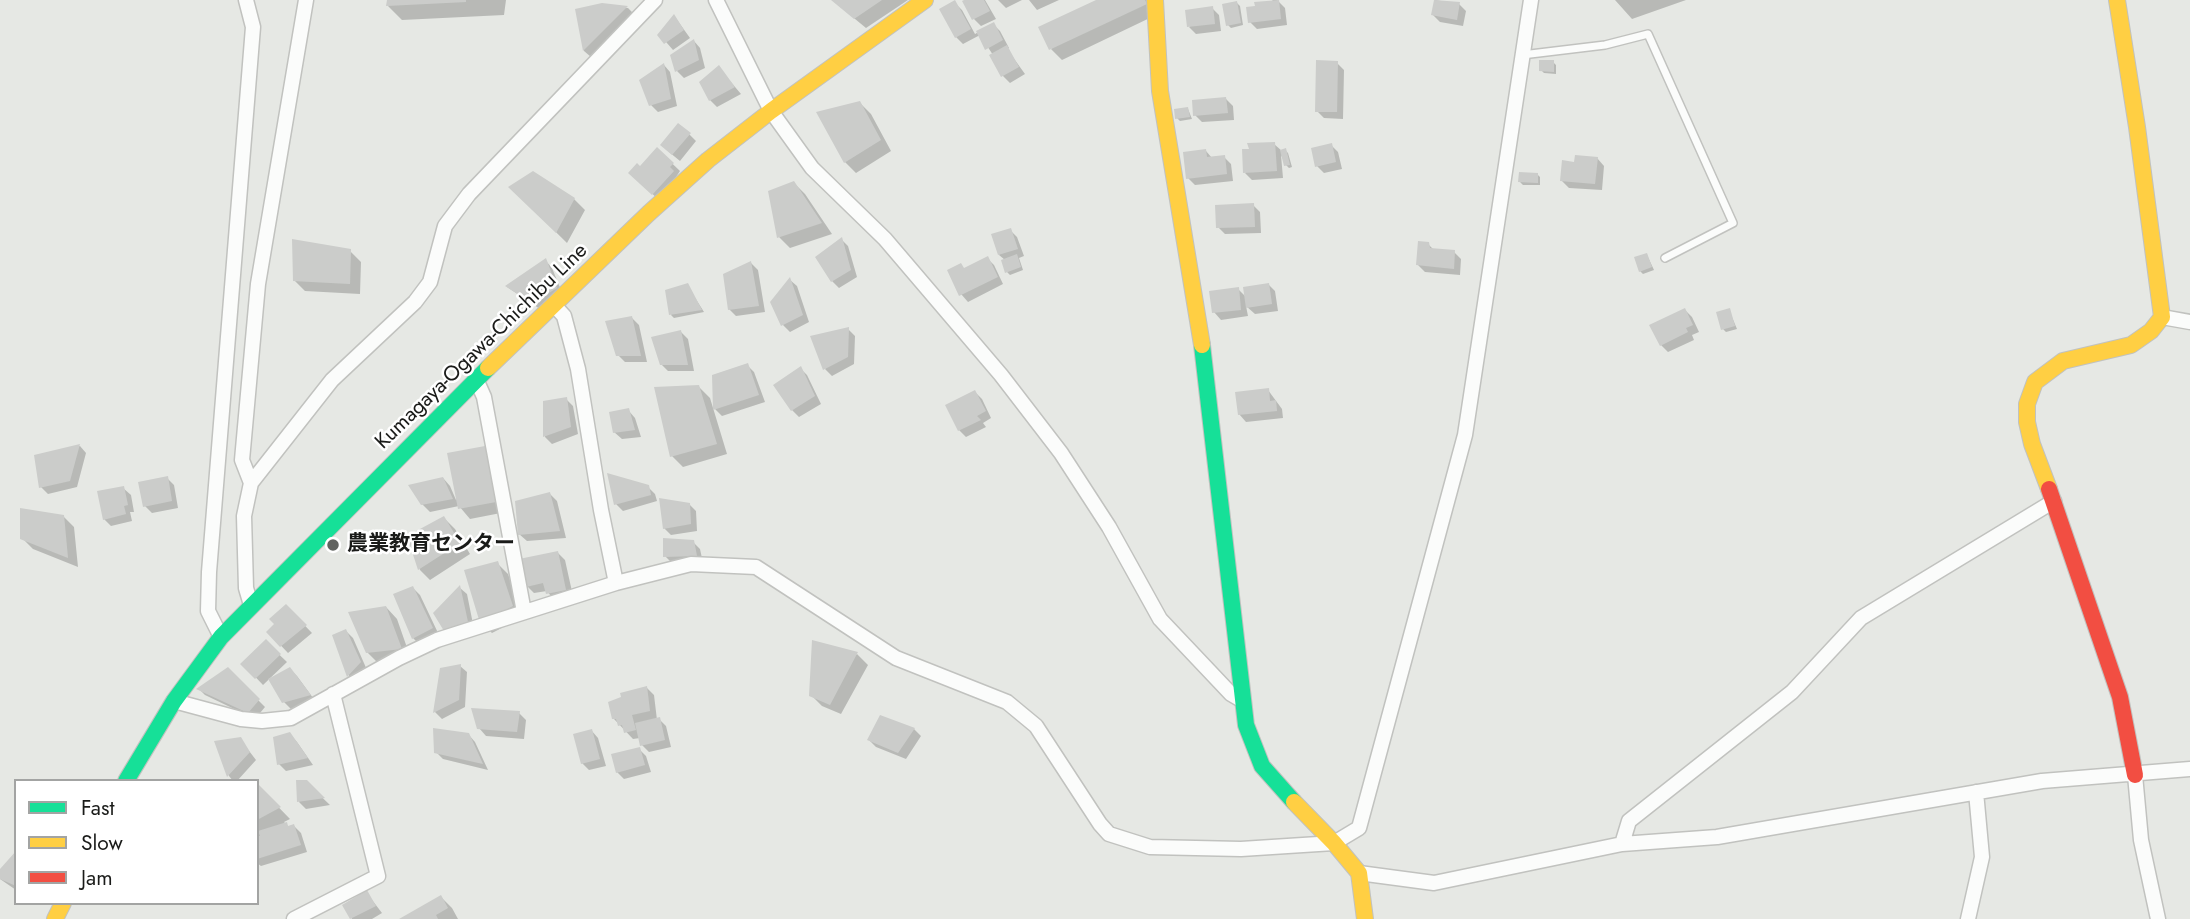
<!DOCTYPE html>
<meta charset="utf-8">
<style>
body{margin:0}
#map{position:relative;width:2190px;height:919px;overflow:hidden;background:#e6e8e4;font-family:Jost,sans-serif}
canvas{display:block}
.legend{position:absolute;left:14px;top:779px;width:245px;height:126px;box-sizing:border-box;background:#fff;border:2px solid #a3a4a3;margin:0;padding:9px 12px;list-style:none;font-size:21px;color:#1a1b19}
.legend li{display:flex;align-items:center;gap:14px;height:35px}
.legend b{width:35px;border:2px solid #a3a4a3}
</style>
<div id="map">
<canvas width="2190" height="919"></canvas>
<ul class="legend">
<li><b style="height:9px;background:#16e098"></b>Fast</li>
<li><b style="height:9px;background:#ffcf43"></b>Slow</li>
<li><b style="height:9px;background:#f24e42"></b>Jam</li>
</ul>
</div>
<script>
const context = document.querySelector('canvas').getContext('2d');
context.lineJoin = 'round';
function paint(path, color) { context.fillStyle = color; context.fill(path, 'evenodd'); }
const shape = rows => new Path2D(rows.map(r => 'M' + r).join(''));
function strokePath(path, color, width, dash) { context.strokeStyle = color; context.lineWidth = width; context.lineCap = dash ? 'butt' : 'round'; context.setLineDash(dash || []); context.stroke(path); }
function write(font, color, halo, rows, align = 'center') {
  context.font = font + ' Jost,"Noto Sans JP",sans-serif'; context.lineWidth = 5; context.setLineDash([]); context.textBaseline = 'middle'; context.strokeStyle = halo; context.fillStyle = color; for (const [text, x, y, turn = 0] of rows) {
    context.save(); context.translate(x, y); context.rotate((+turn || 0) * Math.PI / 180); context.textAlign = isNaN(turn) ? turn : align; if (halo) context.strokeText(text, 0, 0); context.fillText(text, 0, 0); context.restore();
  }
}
paint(shape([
 [389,0,506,0,504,15,402,20,388,6],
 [832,0,908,0,866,28],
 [968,0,985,0,996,19,981,26,974,19,965,2],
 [998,0,1022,0,1006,8],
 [1029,0,1059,0,1037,10],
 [1100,0,1149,0,1156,15,1062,60,1051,49],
 [1273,0,1277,0,1285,8,1287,25,1257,29,1250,22],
 [1435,0,1459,4,1466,11,1463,26,1440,22,1433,15],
 [1615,0,1686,0,1632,19],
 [955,3,962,10,975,34,993,24,1000,31,1009,48,1007,49,1025,74,1010,83,1003,76,993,55,980,35,963,44,956,37],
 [1237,3,1240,6,1243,25,1231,28,1228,25],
 [602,5,628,8,634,14,591,57,584,51,578,10],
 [1212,8,1219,15,1221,31,1196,34,1189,27],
 [675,17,690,38,673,50,660,35],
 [694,41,700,48,705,68,684,78,677,71],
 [1553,62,1556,65,1556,74,1544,73,1541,70],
 [1337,63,1344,70,1343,119,1324,118,1317,111],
 [664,65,670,72,677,106,658,112,651,105],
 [719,68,741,94,717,107,710,100],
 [1226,99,1233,106,1234,120,1202,122,1195,115],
 [860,103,871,114,891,151,856,173,845,162],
 [1188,109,1192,119,1180,121,1177,118],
 [689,134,696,141,680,161,669,152],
 [1274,144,1282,151,1285,150,1288,153,1292,167,1289,168,1286,165,1281,155,1283,178,1252,180,1245,173],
 [1331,145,1338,152,1342,169,1324,173,1317,166],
 [657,149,680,171,660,201,630,173,640,169],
 [1206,151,1212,158,1224,157,1231,164,1233,181,1195,185,1188,178],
 [1597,158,1604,166,1602,190,1569,188,1562,181,1576,163],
 [1537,174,1540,177,1540,185,1523,185,1520,182],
 [794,183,805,194,832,234,790,248,779,237],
 [511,188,574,199,585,210,567,243],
 [1253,205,1260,212,1261,233,1225,234,1218,227],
 [1010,230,1017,237,1024,256,1019,258,1023,270,1010,275,1007,272,1005,260,999,255],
 [841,239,848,246,857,277,839,288,832,281],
 [1428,244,1434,250,1454,252,1461,259,1460,275,1425,272,1418,265],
 [350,251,361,262,360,294,305,291,294,280],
 [1647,255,1654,270,1643,274,1640,271],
 [987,258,994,265,1003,284,968,302,961,294],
 [546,261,552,268,563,295,540,309,507,287],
 [751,263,758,270,765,312,736,316,729,309],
 [790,280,797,286,809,322,790,332,783,325],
 [1268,284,1275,291,1278,311,1255,314,1246,306,1248,316,1221,320,1214,312,1238,289,1246,297],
 [687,285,704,312,674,318,671,315],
 [1685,310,1692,317,1699,332,1692,335,1694,340,1668,352,1661,345],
 [1729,310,1737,329,1726,332,1723,329],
 [632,318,639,325,647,362,625,362,618,355],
 [848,329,855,336,854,364,832,376,825,369],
 [681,332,688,339,694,371,668,371,661,364],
 [747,365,754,372,765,402,722,416,715,409],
 [800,368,807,375,821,404,799,417,792,410],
 [699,387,710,398,727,454,683,467,672,456],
 [1268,390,1282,409,1283,418,1246,422,1239,414],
 [975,392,982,399,991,418,983,423,986,427,966,437,959,430],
 [566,399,573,406,578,434,552,444,545,437,545,402],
 [628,410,635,418,641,437,622,439,614,432],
 [80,446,86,453,77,487,48,494,41,487,36,456],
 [485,448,495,459,506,512,470,519,459,506,430,512,422,504,443,478,450,486,456,500],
 [167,478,174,485,178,508,152,513,145,506],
 [648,487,655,494,657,501,623,511,616,504],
 [123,488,131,495,134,512,130,512,132,521,111,526,104,519],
 [550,494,557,501,566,538,527,541,519,534],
 [689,504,696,511,697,531,671,535,664,528],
 [63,516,74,527,78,567,33,549,22,538],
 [444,518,455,529,470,554,430,580,420,570,409,537],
 [693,542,700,549,703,563,672,563,665,556],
 [558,553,565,560,573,596,554,600,547,591,534,593,527,586],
 [497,563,508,574,523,617,492,633,481,622],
 [413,588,420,595,439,635,420,645,413,638],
 [460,588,467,594,474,629,452,638],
 [286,606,312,633,288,653,268,632,276,624],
 [386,607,397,619,411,659,378,663,367,652],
 [346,631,353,638,367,670,355,682,349,676,334,636],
 [266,642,287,662,263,685,243,664],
 [857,654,868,665,841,714,822,706,811,695],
 [460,666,467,672,465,707,442,719,435,712,442,670],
 [290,669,297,676,316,702,291,709,284,702],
 [228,670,265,707,255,719,205,695,199,689],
 [647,688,654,695,657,720,659,719,666,726,671,747,649,752,642,745,640,738,633,739,614,719,623,698],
 [519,713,526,720,524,739,486,736,479,728],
 [881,717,914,729,921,736,906,759,876,747,869,740],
 [591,730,598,738,606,766,589,770,582,763],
 [290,734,297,742,313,765,286,771,279,764],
 [468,734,475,742,488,770,443,759,436,752],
 [240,739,256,760,237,781,233,781,229,776,216,742],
 [639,749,646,756,651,772,624,779,617,772],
 [306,782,330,805,306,809,299,802],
 [257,785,290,819,284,822,290,828,294,826,301,833,307,852,261,866,257,863,257,839,261,838,257,834],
 [16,853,16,890,0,879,0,872],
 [366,892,382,913,372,919,352,919,344,906],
 [441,897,452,908,458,919,402,919]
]), '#0003');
paint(shape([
 [387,0,466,0,466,2,386,6],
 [831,0,882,0,854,19],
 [955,0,971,29,955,38,939,9],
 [964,0,984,0,990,11,972,20,962,1],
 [1096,0,1145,0,1147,4,1049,50,1038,27],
 [1279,0,1281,19,1248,23,1246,7,1255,6,1254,2],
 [1434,0,1460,2,1457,20,1431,15],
 [1237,1,1241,23,1226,26,1222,4],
 [602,3,628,6,583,51,575,9],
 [1213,6,1215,24,1187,27,1185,10],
 [674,14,684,30,664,44,657,35],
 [994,22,1003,40,985,50,976,31],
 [694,39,699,60,675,72,670,55],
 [1007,45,1019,67,1001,77,989,55],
 [1316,60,1338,61,1337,112,1315,112],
 [1539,60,1554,60,1554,72,1539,71],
 [664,63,671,99,649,106,639,80],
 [719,65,735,87,709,101,699,82],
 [1226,97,1228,113,1193,116,1192,100],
 [860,101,881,140,844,163,816,112],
 [1188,107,1190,117,1175,119,1174,109],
 [678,123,691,133,672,155,660,145],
 [1275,142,1277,171,1243,173,1242,149,1249,149,1247,143],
 [1332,143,1336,162,1315,167,1311,148],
 [657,147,674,163,670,167,674,171,652,195,628,173,637,163,640,166],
 [1286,148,1290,165,1284,166,1280,150],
 [1206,149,1207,157,1225,155,1227,174,1186,179,1183,152],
 [1575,155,1598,157,1595,184,1560,181,1562,160,1574,162],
 [533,171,575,198,556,233,508,187],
 [1519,172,1538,173,1538,183,1518,182],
 [794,181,822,223,777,238,768,191],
 [1254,203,1255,227,1216,228,1215,205],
 [1011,228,1018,249,998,255,991,234],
 [842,237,851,270,831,282,815,257],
 [292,239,351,249,350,284,293,281],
 [1418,241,1429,242,1430,248,1455,250,1454,269,1416,265],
 [1647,253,1652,267,1639,272,1634,257],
 [1017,254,1021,267,1005,273,1001,260],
 [988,256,998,277,959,296,947,270,961,263,964,268],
 [546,258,557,288,532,303,505,286],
 [751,261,759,306,728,310,723,274],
 [790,277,803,315,781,326,770,302],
 [688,283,702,310,669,315,665,290],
 [1269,283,1272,304,1246,308,1243,287],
 [1239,287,1241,310,1212,313,1209,291],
 [1685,308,1693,325,1686,328,1688,332,1660,346,1649,325],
 [1730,308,1735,326,1721,330,1716,312],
 [632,316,641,356,616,356,605,321],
 [849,327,848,357,823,370,810,336],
 [681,330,688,365,660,365,651,337],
 [748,363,759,395,713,410,712,375],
 [801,366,815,396,791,411,773,385],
 [699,385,717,444,670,457,654,387],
 [1269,388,1270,401,1276,400,1277,411,1238,415,1235,392],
 [975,390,986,411,977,416,981,420,958,431,945,405],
 [567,397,571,427,543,437,543,401],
 [629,408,635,430,613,433,609,412],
 [80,444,70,481,39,488,34,455],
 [485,446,496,502,458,509,447,453],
 [607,473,649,485,651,495,614,505],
 [168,476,172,501,143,507,138,482],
 [443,477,453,499,421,505,408,485],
 [124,486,128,505,124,506,126,514,103,520,97,491],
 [550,492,560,531,518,535,515,501],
 [659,498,690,503,691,524,663,529],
 [20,508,64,515,68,558,20,539],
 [444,516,460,543,418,570,407,536],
 [663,538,694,540,697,556,663,557],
 [558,551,566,590,546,594,543,583,526,587,519,559],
 [498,561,513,606,480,623,464,570],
 [460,585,468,622,444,631,433,613],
 [413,586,433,628,412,639,393,594],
 [286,604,307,625,280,647,266,632,274,624,269,619],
 [386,606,402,649,366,653,348,612],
 [346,629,361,662,347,677,332,635],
 [266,639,281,654,255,679,240,664],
 [812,640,858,652,830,705,809,696],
 [461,664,459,700,433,713,440,668],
 [228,667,260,699,248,713,196,689],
 [290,667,311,695,282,703,268,679],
 [647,686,650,711,632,715,636,730,624,733,622,725,618,726,616,719,612,719,608,702,621,697,620,693],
 [471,708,520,711,517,732,477,729],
 [880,715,915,728,898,753,867,740],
 [660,717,665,740,640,746,635,723],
 [433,728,469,733,483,764,434,753],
 [592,729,600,759,581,764,573,734],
 [290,732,308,758,277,765,273,737],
 [241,737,250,752,227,777,214,741],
 [640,747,645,765,616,773,611,754],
 [296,780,307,780,325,798,297,802],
 [257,783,281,807,257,820],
 [287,822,288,826,294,824,301,845,257,859,257,837,260,836,258,831],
 [16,851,16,886,0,879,0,869],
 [367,890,376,906,350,919,342,905],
 [441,895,448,908,436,915,438,919,399,919]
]), '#cbccca');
const lane = shape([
 [1522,55,1605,45,1648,34,1733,223,1665,258]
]);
const street = shape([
 [716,0,771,111,812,168,885,239,1001,375,1061,453,1109,527,1160,619,1231,694,1243,701],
 [554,305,564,316,578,369,601,510,616,583],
 [2162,317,2190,322],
 [476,379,484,397,524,612],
 [251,483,242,460,258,284,306,0],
 [251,605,246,588,244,516,251,483,332,380,415,302,430,282,445,226,469,194,655,0],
 [221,637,208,611,209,572,253,27,246,0],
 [174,701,241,719,262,721,291,718,399,658,437,640,616,583,691,564,756,567,896,658,1007,702,1036,726,1100,824,1109,834,1150,847,1241,849,1334,843,1359,828,1465,435,1531,0],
 [2135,775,2141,840,2158,919],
 [1622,844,1629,821,1792,692,1861,618,2054,501],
 [1359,873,1434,883,1622,844,1717,837,2042,781,2190,769],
 [294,919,378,876,333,694],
 [1968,919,1982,857,1976,792]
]);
const fast = shape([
 [1202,345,1246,725,1262,766,1294,802],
 [126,781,174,701,221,637,488,368]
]);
const slow = shape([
 [1155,0,1160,91,1202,345],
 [488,368,649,213,708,160,771,111,925,0],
 [2049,489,2032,444,2027,422,2027,404,2035,382,2063,361,2131,345,2151,331,2162,317,2137,127,2117,0],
 [1294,802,1334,843,1359,873,1365,919],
 [55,919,63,903]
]);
const jam = shape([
 [2049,489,2120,697,2135,775]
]);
strokePath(lane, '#c1c2bf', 10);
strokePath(street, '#c1c2bf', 17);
strokePath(fast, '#c1c2bf', 18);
strokePath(slow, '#c1c2bf', 18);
strokePath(jam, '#c1c2bf', 18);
strokePath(lane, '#fbfcfb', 7);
strokePath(street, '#fbfcfb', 14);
strokePath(fast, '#16e098', 16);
strokePath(slow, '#ffcf43', 16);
strokePath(jam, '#f24e42', 16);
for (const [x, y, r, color] of [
 [333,545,7,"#616360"]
]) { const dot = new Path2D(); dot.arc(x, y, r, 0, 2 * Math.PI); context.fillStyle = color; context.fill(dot); strokePath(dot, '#fff', 2.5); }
write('21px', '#1a1b19', '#fff', [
 ["Kumagaya-Ogawa-Chichibu Line",482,347,-44]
]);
write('bold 21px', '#1a1b19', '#fff', [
 ["農業教育センター",347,545]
], 'left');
</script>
